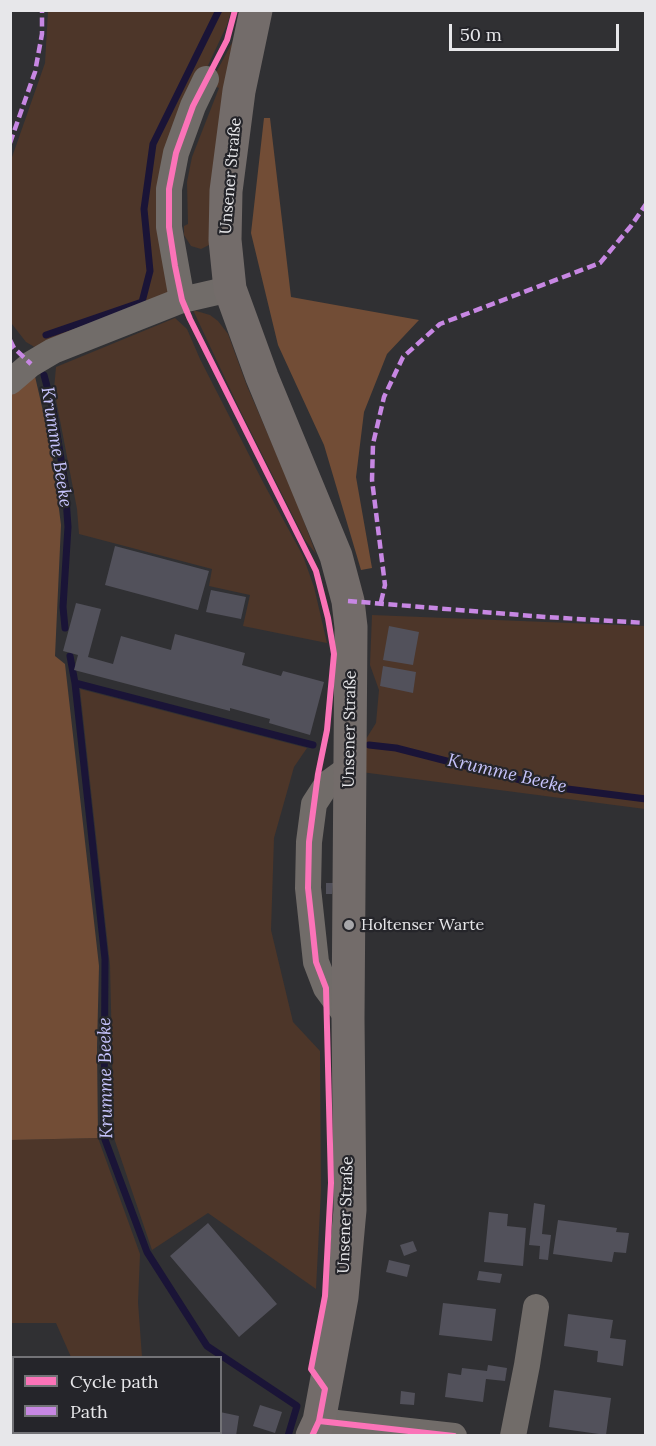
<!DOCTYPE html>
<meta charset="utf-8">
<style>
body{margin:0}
#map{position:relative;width:656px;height:1446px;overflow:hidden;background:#303033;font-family:Lora,serif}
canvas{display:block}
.frame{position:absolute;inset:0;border:12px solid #e7e7ea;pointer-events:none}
.legend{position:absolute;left:12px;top:1356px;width:210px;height:78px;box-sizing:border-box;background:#25252a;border:2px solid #737377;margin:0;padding:8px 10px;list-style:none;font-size:18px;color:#e7e7ea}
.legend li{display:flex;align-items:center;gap:12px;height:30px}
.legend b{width:30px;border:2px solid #737377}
.scale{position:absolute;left:449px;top:24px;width:170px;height:27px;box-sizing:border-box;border:3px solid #e7e7ea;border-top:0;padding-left:8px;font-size:18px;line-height:21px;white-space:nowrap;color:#e7e7ea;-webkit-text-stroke:4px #25252a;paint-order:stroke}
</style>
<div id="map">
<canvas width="656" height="1446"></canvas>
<div class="frame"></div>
<ul class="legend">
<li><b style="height:8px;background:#fb73b8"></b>Cycle path</li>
<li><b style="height:8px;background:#c787e3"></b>Path</li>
</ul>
<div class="scale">50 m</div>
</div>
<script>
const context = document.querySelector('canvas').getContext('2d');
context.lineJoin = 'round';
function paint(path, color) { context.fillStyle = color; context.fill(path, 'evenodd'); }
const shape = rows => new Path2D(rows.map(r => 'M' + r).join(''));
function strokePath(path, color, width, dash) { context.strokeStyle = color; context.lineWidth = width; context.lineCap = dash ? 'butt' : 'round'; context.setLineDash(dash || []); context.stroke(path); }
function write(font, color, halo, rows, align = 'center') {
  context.font = font + ' Lora,serif'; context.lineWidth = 4.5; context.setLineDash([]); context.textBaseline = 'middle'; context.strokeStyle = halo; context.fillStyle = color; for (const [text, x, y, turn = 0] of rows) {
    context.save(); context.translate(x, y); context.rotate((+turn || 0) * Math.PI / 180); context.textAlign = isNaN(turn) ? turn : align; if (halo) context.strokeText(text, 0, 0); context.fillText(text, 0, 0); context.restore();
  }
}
paint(shape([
 [48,11,231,11,227,25,187,110,173,286,162,301,38,349,26,342,12,324,11,318,11,160,45,63],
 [234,39,211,234,209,245,201,249,191,246,184,235,184,226,188,224,187,182,192,157,219,88,210,84],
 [193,310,210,315,218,321,228,334,247,386,293,492,316,554,305,540,239,408],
 [175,318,187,329,200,359,264,484,303,556,314,587,327,643,243,626,250,595,209,586,212,569,79,534,77,509,54,389,56,367],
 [372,615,645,626,645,809,361,772,366,739,376,723,379,690,370,665],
 [80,689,307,748,294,767,274,838,271,930,293,1022,320,1051,321,1190,316,1289,208,1213,152,1250,114,1138,110,965],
 [98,1138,140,1254,138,1302,142,1357,71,1357,56,1323,11,1323,10,1140],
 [74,1433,138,1432,138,1436,74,1435]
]), '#4d3629');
paint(shape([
 [264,118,270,118,291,297,419,320,387,354,364,412,356,477,372,568,361,570,324,445,278,345,251,233],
 [34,372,51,446,61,525,55,656,65,664,99,966,97,1047,98,1138,11,1140,10,390]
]), '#724d36');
strokePath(shape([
 [46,335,142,302,150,271,144,209,153,144,219,10],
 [44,375,53,409,65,484,68,527,63,607,65,628],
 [70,656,75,683,313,745],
 [75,683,105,959,104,1137,147,1252,207,1346,297,1406,288,1436],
 [369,745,396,748,544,786,646,799]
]), '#1a1437', 7);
paint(shape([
 [115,546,209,571,198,610,105,585],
 [211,590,246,597,241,619,206,612],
 [76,603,101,609,88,657,113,664,121,636,171,650,175,634,245,653,242,665,281,676,283,671,324,682,310,735,269,723,270,719,230,708,230,711,74,670,78,655,63,651],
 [389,626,419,632,413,665,383,660],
 [383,666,416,672,413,693,380,686],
 [326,883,333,883,332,894,326,894],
 [534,1203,545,1205,542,1234,551,1235,548,1260,539,1259,540,1246,529,1245],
 [489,1212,508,1214,507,1226,526,1228,523,1266,484,1262],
 [558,1220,617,1228,616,1232,629,1233,626,1253,614,1252,612,1262,553,1254],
 [208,1223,277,1304,239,1337,170,1256],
 [413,1241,417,1251,404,1256,400,1245],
 [389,1260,410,1265,407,1277,386,1272],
 [479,1271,502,1274,500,1283,477,1280],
 [443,1303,496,1309,492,1341,439,1335],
 [568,1314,613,1320,610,1338,626,1340,623,1366,597,1362,598,1351,564,1346],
 [488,1365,507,1368,505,1381,486,1379,483,1402,445,1397,448,1373,461,1375,462,1368,487,1371],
 [554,1390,611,1398,606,1435,549,1427],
 [401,1391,415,1393,414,1405,400,1404],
 [260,1405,282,1412,275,1433,253,1426],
 [220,1412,239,1416,236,1436,191,1436,192,1432,220,1432]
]), '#52515b');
strokePath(shape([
 [182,300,169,227,169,189,176,153,193,106,206,79],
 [10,382,31,364,53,351,182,300,230,289],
 [348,1018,326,988,316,962,308,888,309,842,314,804,327,784,349,768],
 [319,1421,454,1436],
 [513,1436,527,1365,536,1307]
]), '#716c69', 26);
strokePath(shape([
 [256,10,239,91,226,191,225,240,230,289,262,377,336,556,348,601,351,627,348,1018,350,1210,342,1297,319,1421,312,1436]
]), '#736c6a', 33);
strokePath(shape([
 [10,143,35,72,42,34,42,10],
 [10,340,14,348,31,364],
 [348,601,545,617,646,623],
 [381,602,385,585,372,480,373,444,384,397,403,357,440,324,600,263,631,226,646,204]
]), '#c787e3', 4.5, [9, 4.5]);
strokePath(shape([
 [235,10,227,40,193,106,176,153,169,189,169,227,175,266,182,300,190,319,316,571,328,618,334,654,327,730,318,774,309,842,308,888,312,924,316,962,326,988,331,1183,325,1296,311,1369,325,1389,319,1421,312,1436],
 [319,1421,454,1436]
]), '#fb73b8', 6);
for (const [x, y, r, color] of [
 [349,925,6,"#a7a7aa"]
]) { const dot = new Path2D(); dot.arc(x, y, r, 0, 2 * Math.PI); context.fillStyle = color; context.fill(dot); strokePath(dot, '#25252a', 2); }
write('16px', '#e7e7ea', '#25252a', [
 ["Unsener Straße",231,176,-85],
 ["Unsener Straße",350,729,-89],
 ["Unsener Straße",346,1215,-88]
]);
write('16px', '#e7e7ea', '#25252a', [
 ["Holtenser Warte",361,925]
], 'left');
write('italic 18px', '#c7c4fd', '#25252a', [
 ["Krumme Beeke",56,447,81],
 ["Krumme Beeke",507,774,13],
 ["Krumme Beeke",106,1078,-91]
]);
</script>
